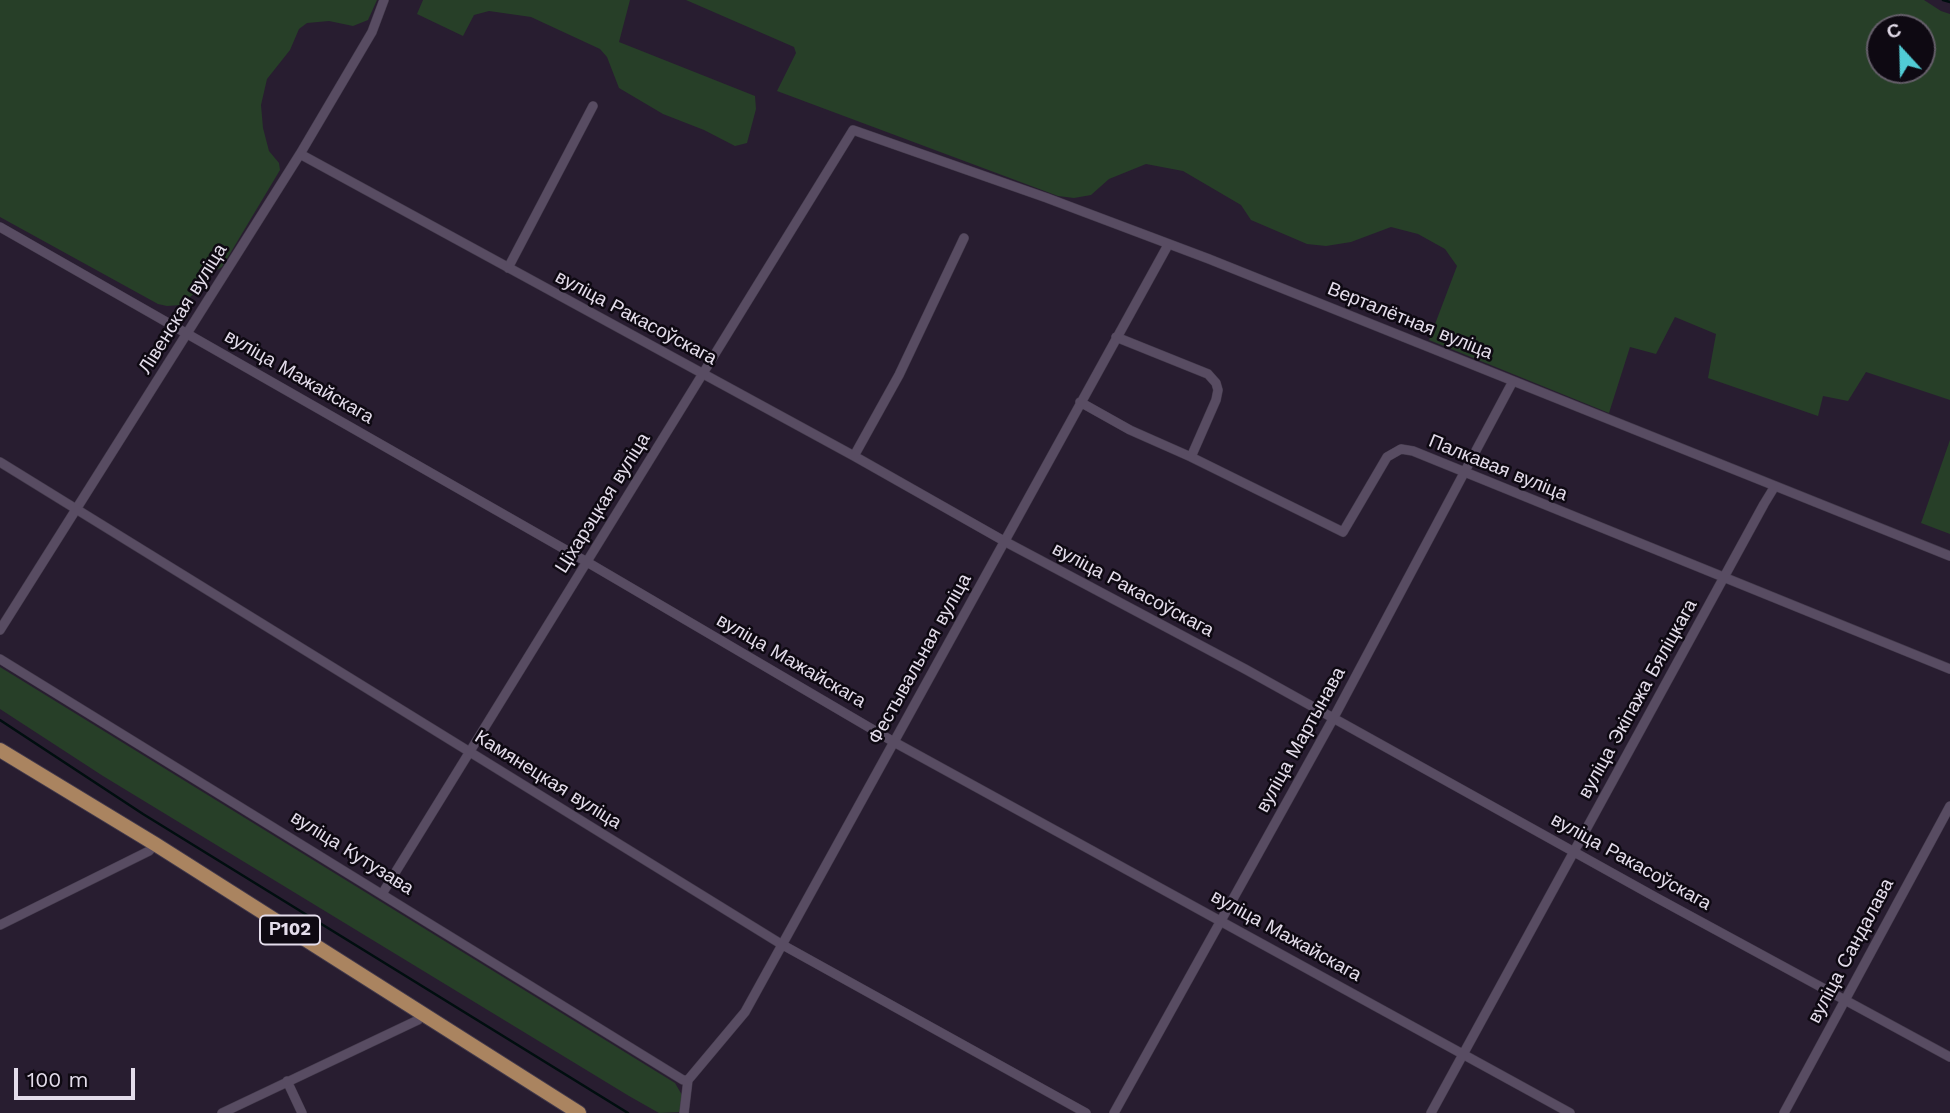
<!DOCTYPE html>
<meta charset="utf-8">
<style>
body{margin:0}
#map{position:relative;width:1950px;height:1113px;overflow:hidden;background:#281d30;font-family:"Work Sans",sans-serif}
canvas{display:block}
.north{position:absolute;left:1866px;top:14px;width:70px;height:70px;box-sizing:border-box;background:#0e0912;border:2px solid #645e69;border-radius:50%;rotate:338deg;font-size:19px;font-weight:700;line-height:28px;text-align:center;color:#e4ddeb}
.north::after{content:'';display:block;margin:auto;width:24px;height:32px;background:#51ccd5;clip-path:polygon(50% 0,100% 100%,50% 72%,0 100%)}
.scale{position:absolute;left:14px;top:1068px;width:121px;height:32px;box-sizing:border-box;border:4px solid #e4ddeb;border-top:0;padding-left:9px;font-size:21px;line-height:24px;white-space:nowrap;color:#e4ddeb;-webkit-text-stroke:5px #0e0912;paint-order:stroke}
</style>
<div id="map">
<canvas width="1950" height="1113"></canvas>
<div class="north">С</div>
<div class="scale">100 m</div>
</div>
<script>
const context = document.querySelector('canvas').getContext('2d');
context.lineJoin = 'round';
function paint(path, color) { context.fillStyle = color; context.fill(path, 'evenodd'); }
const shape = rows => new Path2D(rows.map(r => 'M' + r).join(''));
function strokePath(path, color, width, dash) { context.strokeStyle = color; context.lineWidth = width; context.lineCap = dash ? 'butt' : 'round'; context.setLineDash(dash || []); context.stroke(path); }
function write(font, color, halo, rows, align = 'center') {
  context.font = font + ' "Work Sans",sans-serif'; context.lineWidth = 5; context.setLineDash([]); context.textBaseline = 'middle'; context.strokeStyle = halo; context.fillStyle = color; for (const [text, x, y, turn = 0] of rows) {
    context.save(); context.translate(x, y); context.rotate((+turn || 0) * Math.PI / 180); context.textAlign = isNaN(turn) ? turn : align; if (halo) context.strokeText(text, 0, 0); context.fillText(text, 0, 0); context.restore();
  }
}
paint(shape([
 [0,0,377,0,368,20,353,26,329,21,307,23,299,29,290,50,267,79,261,105,263,128,269,151,279,163,280,170,222,267,210,274,196,292,181,305,167,306,158,304,0,217],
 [423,0,630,0,619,42,755,96,756,109,747,143,735,146,704,130,663,114,619,88,607,57,600,49,531,17,489,11,474,15,463,36,417,14],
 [686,0,1924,0,1941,11,1950,14,1950,400,1866,372,1848,401,1823,396,1818,416,1708,378,1716,334,1675,317,1656,354,1630,347,1609,413,1429,340,1457,266,1445,249,1418,234,1391,227,1351,242,1326,246,1307,244,1251,220,1241,205,1183,171,1146,164,1109,179,1091,195,1074,198,1058,196,777,91,796,53,794,47],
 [1880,28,1922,28,1922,70,1880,70],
 [1950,440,1950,534,1921,523],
 [0,667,675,1083,682,1095,680,1112,659,1113,629,1096,103,776,0,709]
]), '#273f28');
strokePath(shape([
 [1943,0,1950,2],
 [0,720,143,814,628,1113]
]), '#000e0f', 2.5);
const street = shape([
 [300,154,854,456,1004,541,1245,669,1657,898,1950,1057],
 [0,227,587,562,894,742,1570,1113],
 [508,268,593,106],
 [1116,337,1208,374,1216,383,1218,390,1216,400,1191,457],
 [1080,402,1130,430,1191,457,1343,532,1387,457,1401,449,1413,451,1950,669],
 [854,456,899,375,964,238],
 [0,462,781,944,1086,1113],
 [0,630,300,154,372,32,384,0],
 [0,659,683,1080,688,1080,745,1012,1168,245],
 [382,894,853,130,1047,198,1209,259,1950,556],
 [0,925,149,851,155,844],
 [287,1081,302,1113],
 [222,1113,418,1020,423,1013],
 [684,1113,688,1080],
 [1114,1113,1333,719,1513,381],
 [1431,1113,1764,504,1775,486],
 [1784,1113,1950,806]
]);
const primary = shape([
 [0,750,155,844,579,1113]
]);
strokePath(street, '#433a4b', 10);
strokePath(primary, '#433a4b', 16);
strokePath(street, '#584c62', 9);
strokePath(primary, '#aa8460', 14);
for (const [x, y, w] of [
 [290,930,60]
]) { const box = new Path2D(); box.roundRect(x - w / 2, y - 14.5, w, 29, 5); context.fillStyle = '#0e0912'; context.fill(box); strokePath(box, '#e4ddeb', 2); }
write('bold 18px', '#e4ddeb', null, [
 ["Р102",290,930]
]);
write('19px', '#e4ddeb', '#0e0912', [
 ["Лівенская вуліца",183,309,-58],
 ["вуліца Ракасоўскага",636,318,28],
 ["Верталётная вуліца",1410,321,22],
 ["вуліца Мажайскага",299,377,30],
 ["Палкавая вуліца",1498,468,22],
 ["Ціхарэцкая вуліца",603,503,-58],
 ["вуліца Ракасоўскага",1133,590,28],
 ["Фестывальная вуліца",920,659,-61],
 ["вуліца Мажайскага",791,661,30],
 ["вуліца Экіпажа Бяліцкага",1638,699,-61],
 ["вуліца Мартынава",1301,740,-61],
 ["Камянецкая вуліца",548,780,32],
 ["вуліца Кутузава",352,853,32],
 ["вуліца Ракасоўскага",1631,862,29],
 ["вуліца Мажайскага",1286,936,29],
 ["вуліца Сандалава",1851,951,-62]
]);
</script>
